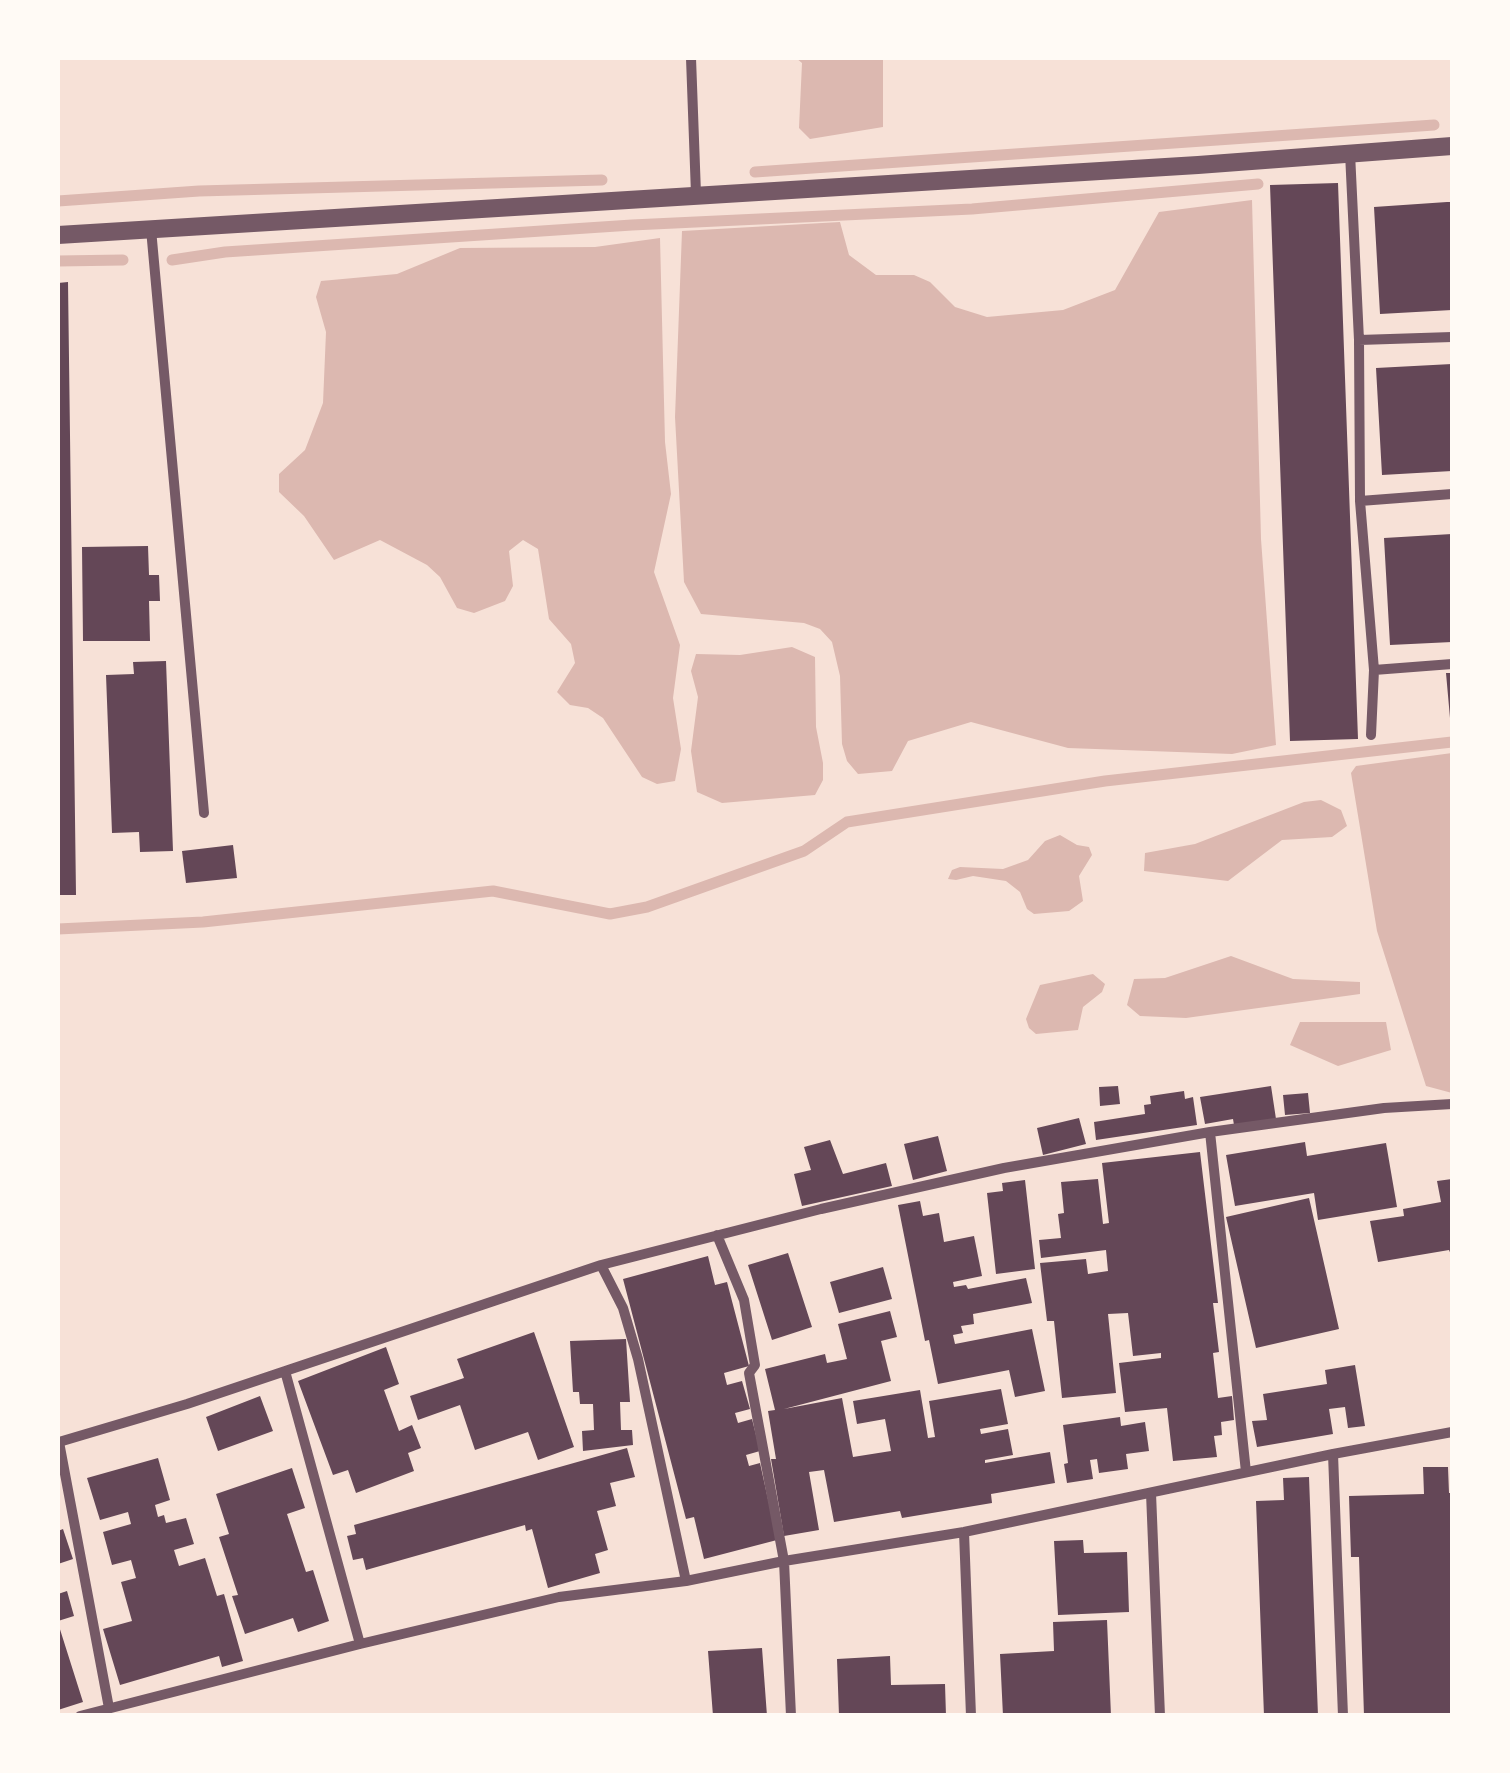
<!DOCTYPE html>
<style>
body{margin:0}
#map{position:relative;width:1510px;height:1773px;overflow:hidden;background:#f7e1d7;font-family:"Alegreya Sans",sans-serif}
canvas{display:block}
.frame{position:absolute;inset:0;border:60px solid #fffaf5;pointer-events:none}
</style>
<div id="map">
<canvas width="1510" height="1773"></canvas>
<div class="frame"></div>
</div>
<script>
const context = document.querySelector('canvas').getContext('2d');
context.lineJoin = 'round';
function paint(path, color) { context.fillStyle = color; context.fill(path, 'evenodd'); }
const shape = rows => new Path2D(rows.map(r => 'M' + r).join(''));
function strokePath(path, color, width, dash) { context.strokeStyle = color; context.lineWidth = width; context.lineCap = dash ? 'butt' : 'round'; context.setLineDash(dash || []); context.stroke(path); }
paint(shape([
 [796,58,883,58,883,127,810,139,799,128,802,63],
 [1252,200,1261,539,1276,745,1232,754,1068,748,971,722,908,741,892,771,858,774,847,761,842,744,840,676,832,642,820,629,804,623,701,614,684,582,675,417,682,231,840,222,849,255,876,275,914,275,930,282,955,307,987,317,1063,310,1115,290,1159,212],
 [660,238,665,442,671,494,654,572,680,645,673,698,681,749,675,781,657,784,642,777,603,718,588,708,570,705,557,692,575,663,571,644,549,619,538,549,523,540,509,551,513,586,505,601,474,613,457,608,440,577,427,565,380,540,334,560,304,516,279,492,279,474,305,450,323,403,326,332,316,297,321,281,397,274,460,248,595,247],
 [792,647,815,657,816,727,823,763,823,780,815,795,722,803,697,792,691,751,698,697,691,671,696,654,740,655],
 [1452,753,1452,1093,1426,1086,1377,931,1351,773,1356,766],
 [1321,800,1341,810,1347,826,1332,837,1282,840,1228,881,1144,871,1145,853,1195,844,1304,802],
 [1060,835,1077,845,1089,847,1092,855,1079,876,1083,901,1069,911,1034,914,1027,909,1020,892,1006,881,973,876,956,880,948,879,952,870,960,867,1003,869,1028,860,1045,841],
 [1231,956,1293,979,1360,982,1360,994,1186,1018,1140,1016,1127,1005,1134,979,1165,978],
 [1093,974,1105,984,1102,992,1083,1007,1078,1030,1036,1034,1029,1028,1026,1019,1040,985],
 [1300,1022,1386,1022,1391,1050,1338,1066,1290,1045]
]), '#dcb8b0');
strokePath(shape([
 [755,172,1434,125],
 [58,201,199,191,602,180],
 [172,260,225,252,632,225,972,209,1258,184],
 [58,261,123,260],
 [58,929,203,922,493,891,610,914,647,907,804,851,847,822,1105,781,1452,742]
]), '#dcb8b0', 11);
paint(shape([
 [1338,183,1358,739,1290,741,1270,185],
 [1447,202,1452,202,1452,310,1380,314,1374,207],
 [68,282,76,895,58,895,58,283],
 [1452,364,1452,471,1382,475,1376,368],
 [1452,534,1452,642,1390,645,1384,538],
 [148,546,149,575,159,575,160,601,149,601,150,641,83,641,82,547],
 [166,661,173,851,140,852,139,832,112,833,106,675,134,674,133,662],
 [1446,673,1452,673,1452,718,1450,718],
 [233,845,237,878,186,883,182,851],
 [1118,1086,1120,1104,1100,1106,1099,1087],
 [1271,1086,1276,1119,1234,1125,1233,1119,1205,1124,1200,1097],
 [1184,1091,1185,1099,1193,1097,1197,1125,1096,1140,1094,1122,1145,1114,1144,1105,1151,1104,1150,1096],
 [1308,1093,1310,1113,1285,1115,1283,1095],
 [1079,1118,1086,1144,1043,1155,1037,1128],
 [938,1136,947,1171,913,1180,904,1144],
 [830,1140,843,1174,886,1163,892,1186,802,1206,794,1174,811,1170,804,1147],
 [1305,1142,1307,1156,1386,1143,1397,1207,1318,1220,1314,1193,1235,1206,1226,1155],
 [1200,1152,1218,1303,1213,1303,1219,1352,1213,1353,1218,1398,1232,1396,1234,1420,1221,1422,1222,1435,1214,1436,1217,1457,1173,1461,1167,1408,1125,1412,1119,1363,1161,1358,1161,1353,1133,1356,1128,1313,1108,1314,1116,1393,1062,1398,1054,1321,1047,1321,1040,1263,1086,1259,1088,1274,1108,1271,1106,1250,1041,1258,1039,1240,1061,1238,1058,1214,1064,1213,1061,1182,1098,1179,1103,1224,1109,1223,1102,1163],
 [1452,1179,1452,1257,1449,1250,1378,1262,1370,1221,1404,1216,1403,1209,1441,1202,1437,1181],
 [1025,1180,1035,1269,996,1274,987,1193,1003,1191,1002,1183],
 [1309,1198,1339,1329,1256,1348,1226,1217],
 [920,1201,923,1216,939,1213,944,1242,974,1236,982,1276,953,1282,954,1287,966,1285,968,1289,1026,1278,1032,1303,973,1314,974,1324,961,1326,963,1333,953,1335,955,1344,1032,1329,1045,1391,1015,1397,1009,1370,938,1384,929,1340,925,1341,898,1205],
 [788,1253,812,1327,772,1340,748,1265],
 [708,1256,715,1285,727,1282,749,1366,724,1373,727,1385,742,1381,750,1409,735,1413,738,1423,752,1419,760,1451,746,1455,749,1466,760,1463,777,1540,704,1559,694,1517,686,1519,623,1279],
 [883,1267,892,1299,839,1313,830,1282],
 [890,1311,897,1337,881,1341,891,1381,784,1409,842,1398,853,1457,891,1451,885,1419,857,1424,853,1401,920,1390,928,1438,935,1437,929,1401,1001,1389,1008,1424,980,1429,981,1434,1008,1429,1013,1455,985,1460,985,1463,1050,1452,1055,1483,991,1494,992,1503,902,1518,900,1511,834,1522,824,1470,809,1472,819,1530,784,1536,771,1459,776,1459,768,1411,775,1410,765,1369,825,1354,827,1363,847,1359,838,1324],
 [534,1332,574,1447,538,1460,528,1432,475,1450,460,1405,418,1420,410,1396,464,1378,457,1359],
 [626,1339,630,1402,620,1402,621,1430,632,1430,633,1445,583,1451,582,1431,594,1430,593,1404,580,1404,579,1392,573,1392,570,1341],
 [386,1347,399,1384,384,1390,399,1431,412,1425,421,1448,408,1453,414,1471,356,1493,348,1470,333,1475,298,1381],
 [1355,1365,1365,1426,1348,1428,1345,1407,1329,1409,1333,1434,1257,1447,1252,1421,1267,1420,1263,1394,1327,1384,1325,1370],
 [260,1396,273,1431,218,1451,206,1417],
 [1120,1417,1121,1426,1145,1422,1149,1451,1126,1454,1128,1469,1099,1473,1097,1459,1090,1460,1093,1479,1067,1483,1064,1464,1068,1463,1063,1425],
 [627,1448,635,1477,610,1483,616,1506,597,1511,608,1550,595,1554,600,1573,548,1588,532,1529,526,1531,525,1525,366,1570,363,1558,353,1560,347,1536,356,1534,354,1525],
 [158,1458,170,1500,155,1505,158,1517,164,1515,166,1523,186,1518,194,1544,174,1550,179,1566,205,1558,217,1596,224,1594,243,1661,222,1667,219,1656,120,1685,103,1629,132,1621,121,1582,136,1578,131,1560,112,1565,103,1532,131,1524,128,1512,100,1520,87,1478],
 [1423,1467,1448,1467,1449,1493,1452,1493,1452,1716,1364,1716,1359,1557,1351,1557,1349,1496,1424,1494],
 [292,1468,305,1508,287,1514,306,1572,313,1570,329,1621,298,1632,293,1618,245,1634,232,1596,238,1595,219,1537,229,1534,216,1494],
 [1309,1477,1318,1716,1264,1716,1256,1501,1284,1500,1283,1478],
 [63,1529,73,1559,58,1564,58,1531],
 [1083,1540,1084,1553,1127,1552,1129,1612,1058,1615,1054,1541],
 [67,1591,74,1616,58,1621,58,1594],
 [1107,1620,1111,1716,1003,1716,1000,1654,1054,1651,1053,1622],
 [58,1623,83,1702,58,1710],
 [762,1648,767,1716,713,1716,708,1651],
 [890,1656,891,1685,945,1684,946,1716,839,1716,837,1659]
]), '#644757');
strokePath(shape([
 [691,58,696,194],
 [1350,153,1359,340,1360,501,1374,670,1371,735],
 [151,229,204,813],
 [1359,340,1452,337],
 [1360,501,1452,494],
 [1374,670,1452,664],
 [1210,1132,1246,1472],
 [717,1235,744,1300,755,1365,749,1373,784,1561,791,1716],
 [601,1265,623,1308,638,1359,686,1581],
 [285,1371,360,1644],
 [1333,1454,1343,1716],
 [1151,1493,1160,1716],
 [964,1532,971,1716],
 [109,1708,59,1442,187,1404,601,1265,821,1209,1004,1168,1210,1132,1384,1108,1452,1104],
 [80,1716,360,1644,559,1597,686,1581,784,1561,964,1532,1333,1454,1452,1432]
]), '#755966', 10);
strokePath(shape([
 [58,235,1198,165,1452,146]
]), '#755966', 18);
</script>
